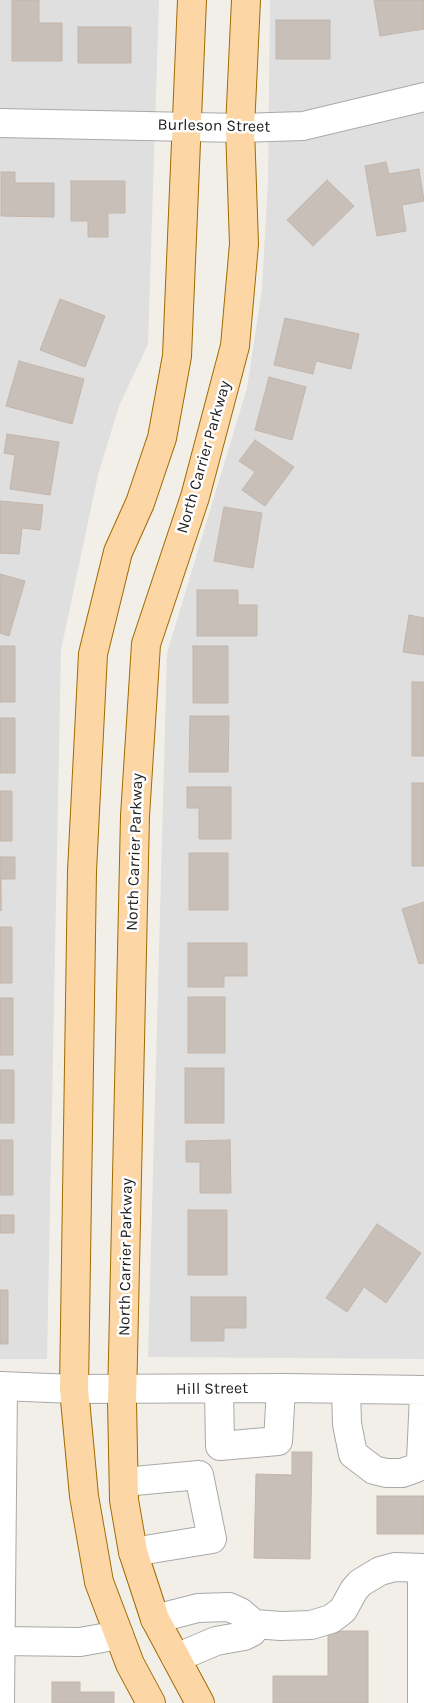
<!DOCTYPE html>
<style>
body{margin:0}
canvas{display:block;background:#f2efe9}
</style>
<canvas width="424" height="1703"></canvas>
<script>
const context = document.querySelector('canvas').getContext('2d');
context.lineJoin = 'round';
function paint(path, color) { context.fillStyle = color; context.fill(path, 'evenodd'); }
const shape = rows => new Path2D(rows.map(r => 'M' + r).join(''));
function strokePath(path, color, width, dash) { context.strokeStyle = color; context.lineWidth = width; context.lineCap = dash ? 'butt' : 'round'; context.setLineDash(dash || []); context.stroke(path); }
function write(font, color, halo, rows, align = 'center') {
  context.font = font + ' Karla,sans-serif'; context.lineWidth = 5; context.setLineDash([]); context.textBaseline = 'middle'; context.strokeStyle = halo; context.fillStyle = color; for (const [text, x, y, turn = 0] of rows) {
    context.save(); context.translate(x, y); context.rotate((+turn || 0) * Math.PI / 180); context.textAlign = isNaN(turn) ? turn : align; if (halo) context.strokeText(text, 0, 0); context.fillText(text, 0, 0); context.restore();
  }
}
paint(shape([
 [0,0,159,0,148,344,119,406,98,475,61,650,47,1359,0,1359],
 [270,0,424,0,424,1359,148,1357,167,653,247,388,262,289,268,180]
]), '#e0dfdf');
const building = shape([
 [12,0,39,0,39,23,62,23,62,61,12,61,12,0],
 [374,0,424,0,424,29,380,36,374,0],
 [276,20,330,20,330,59,276,59,276,20],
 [78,27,131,27,131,63,78,63,78,27],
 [386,162,389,174,419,169,424,201,402,205,406,231,377,236,365,166,386,162],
 [1,172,15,172,15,183,54,183,54,217,1,216,1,172],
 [327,180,354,206,313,246,287,220,327,180],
 [71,181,125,181,125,213,108,213,108,237,88,237,88,221,71,221,71,181],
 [60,299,105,316,85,367,40,350,60,299],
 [285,318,359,334,351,369,316,361,313,374,274,365,285,318],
 [19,361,84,379,72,424,6,406,19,361],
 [269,377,306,387,292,440,255,430,269,377],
 [7,434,59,442,50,495,10,489,15,455,4,453,7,434],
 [255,440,294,467,265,506,242,490,255,472,239,461,255,440],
 [0,501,43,505,40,530,22,528,19,554,0,553,0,501],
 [224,507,262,513,253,568,214,561,224,507],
 [0,574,25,581,9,636,0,633,0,574],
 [197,590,238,590,238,605,257,605,257,636,197,636,197,590],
 [409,615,424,618,424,655,403,652,409,615],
 [0,646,15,646,15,702,0,702,0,646],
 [193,646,228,646,228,703,193,703,193,646],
 [412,682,424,682,424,756,412,756,412,682],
 [190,716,229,716,228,772,189,772,190,716],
 [0,718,15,718,15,773,0,773,0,718],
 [412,783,424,783,424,866,412,866,412,783],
 [187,787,231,787,231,839,199,839,199,808,187,808,187,787],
 [0,791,12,791,12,841,0,841,0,791],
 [189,853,228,853,228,910,189,910,189,853],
 [0,857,15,857,15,879,1,879,1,911,0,857],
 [424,902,424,963,419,964,402,909,424,902],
 [0,927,12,927,12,983,0,983,0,927],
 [188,943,247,943,247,976,224,976,224,987,188,987,188,943],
 [188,997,225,997,225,1053,188,1053,188,997],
 [0,998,13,998,13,1055,0,1055,0,998],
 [185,1068,224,1068,224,1123,185,1123,185,1068],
 [0,1070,14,1070,14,1123,0,1123,0,1070],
 [0,1140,13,1140,13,1195,0,1195,0,1140],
 [230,1140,231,1193,200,1193,200,1162,186,1162,186,1141,230,1140],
 [188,1210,227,1210,227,1275,188,1275,188,1210],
 [0,1215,14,1215,14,1233,0,1233,0,1215],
 [377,1224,421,1253,386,1303,364,1287,347,1312,326,1298,377,1224],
 [0,1290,8,1290,8,1344,0,1344,0,1290],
 [191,1297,246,1297,246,1328,224,1328,224,1341,191,1341,191,1297],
 [292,1452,312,1452,310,1559,254,1558,256,1474,292,1475,292,1452],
 [377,1496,424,1496,424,1534,377,1534,377,1496],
 [328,1631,368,1631,368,1703,273,1703,273,1676,328,1676,328,1631],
 [52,1682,80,1682,80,1692,114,1692,114,1703,52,1703,52,1682]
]);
paint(building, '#c7bfb8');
strokePath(building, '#c4b6ab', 1);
const minor = shape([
 [0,123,240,128,303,126,424,97],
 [0,1386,74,1389,286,1388,424,1390],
 [219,1389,220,1446,278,1441,281,1388],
 [346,1389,347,1424,353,1454,374,1470,386,1473,402,1473,416,1468,421,1461,424,1395],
 [124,1482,199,1475,212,1539,133,1552],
 [155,1619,198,1608,229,1607,240,1612,254,1624,252,1632,244,1636,216,1641,176,1658],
 [254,1624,281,1626,311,1625,331,1619,343,1610,354,1590,360,1583,380,1571,395,1567,424,1568],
 [1,1641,80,1642,119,1635],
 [0,1703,3,1386],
 [422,1703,422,1568]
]);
const major = shape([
 [151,1703,130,1664,99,1582,84,1496,74,1389,82,871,93,654,118,552,140,503,162,438,177,356,192,0],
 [200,1703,155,1619,133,1552,124,1500,122,1401,135,816,146,644,195,497,235,346,244,244,240,128,246,0]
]);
strokePath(minor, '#a9a9a9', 30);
strokePath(major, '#a06b00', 30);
strokePath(minor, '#fff', 28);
strokePath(major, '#fcd6a4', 28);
write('16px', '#222', '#fff', [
 ["Burleson Street",214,126,1],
 ["North Carrier Parkway",204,457,-74],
 ["North Carrier Parkway",135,852,-88],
 ["North Carrier Parkway",126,1257,-89],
 ["Hill Street",212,1389,-1]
]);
</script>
